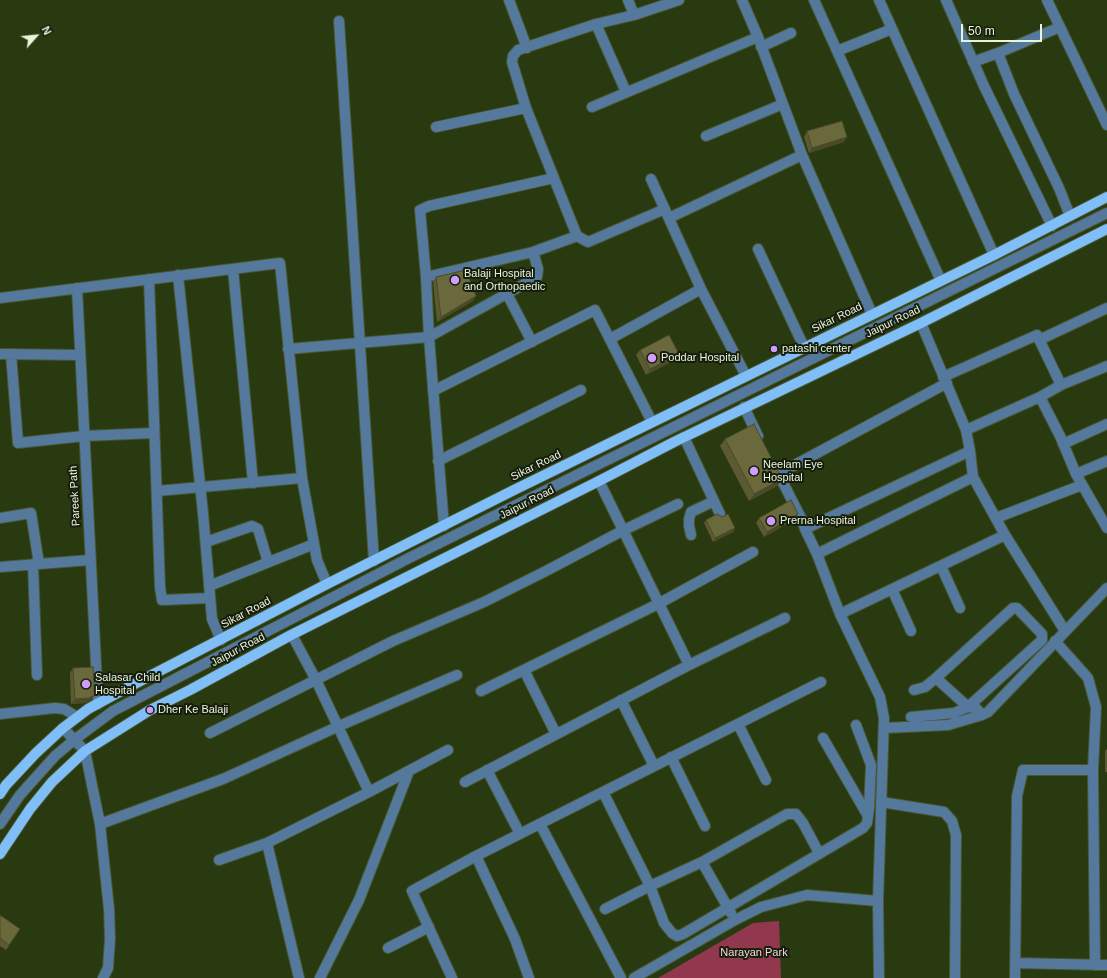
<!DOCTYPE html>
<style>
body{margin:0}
#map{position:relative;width:1107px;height:978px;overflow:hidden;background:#293910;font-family:Helvetica,sans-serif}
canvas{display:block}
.north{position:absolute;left:16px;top:16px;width:40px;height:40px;-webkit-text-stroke:3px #161d0c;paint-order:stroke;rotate:63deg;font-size:11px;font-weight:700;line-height:16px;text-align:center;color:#e9f4dc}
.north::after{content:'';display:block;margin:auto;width:14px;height:18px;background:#e9f4dc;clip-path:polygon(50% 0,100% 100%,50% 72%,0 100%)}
.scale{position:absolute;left:961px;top:24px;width:81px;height:18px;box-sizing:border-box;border:2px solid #e9f4dc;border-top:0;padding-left:5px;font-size:12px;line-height:14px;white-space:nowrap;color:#e9f4dc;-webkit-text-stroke:3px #161d0c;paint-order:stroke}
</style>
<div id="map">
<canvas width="1107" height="978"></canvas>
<div class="north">N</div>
<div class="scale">50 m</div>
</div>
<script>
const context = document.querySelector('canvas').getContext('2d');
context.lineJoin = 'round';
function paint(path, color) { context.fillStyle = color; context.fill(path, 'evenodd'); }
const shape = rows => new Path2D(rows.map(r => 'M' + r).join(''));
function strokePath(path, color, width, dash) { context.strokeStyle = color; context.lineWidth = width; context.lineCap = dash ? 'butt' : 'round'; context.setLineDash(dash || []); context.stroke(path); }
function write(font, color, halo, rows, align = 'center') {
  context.font = font + ' Helvetica,sans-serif'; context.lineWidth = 4; context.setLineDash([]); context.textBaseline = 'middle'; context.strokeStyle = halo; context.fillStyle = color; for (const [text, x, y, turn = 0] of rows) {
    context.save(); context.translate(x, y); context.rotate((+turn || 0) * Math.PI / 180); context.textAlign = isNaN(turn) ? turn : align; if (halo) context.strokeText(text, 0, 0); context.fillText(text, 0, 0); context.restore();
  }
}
paint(shape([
 [779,921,781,978,658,978,753,923]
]), '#91384e');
const minor = shape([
 [509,0,527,48],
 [628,0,634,15],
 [742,0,758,37,802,155,872,314],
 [814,0,941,281],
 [879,0,994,255],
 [946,0,984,86,1052,226],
 [1047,0,1107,125],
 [339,21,374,561],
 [596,24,626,92],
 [1060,27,998,53,1014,94,1059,188,1070,216],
 [761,47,791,33],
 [837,51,892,29],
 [973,62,998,53],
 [592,107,758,37],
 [526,108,512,62,513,56,518,50,596,24,634,15,679,0],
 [436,127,526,108,577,236,588,242,665,209],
 [706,136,783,104],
 [651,179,701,289,746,376],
 [669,218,802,155],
 [758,249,804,347],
 [233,269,253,483],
 [178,275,203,513,212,619,221,640],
 [426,277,533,252,577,236],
 [149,279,160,587,162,600,210,598],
 [77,288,98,704],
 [507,294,532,342],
 [0,298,280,263,302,478,317,560,327,584],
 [921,323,966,430,970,451,973,477,1005,535,1065,631],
 [610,339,701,289],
 [1039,340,1107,308],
 [288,349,429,337,537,277,538,269,533,252],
 [0,354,80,355],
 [11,354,18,443,84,436,154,433],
 [943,377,1037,335,1061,385,1040,397,966,430],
 [1061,385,1107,366],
 [433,391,595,310,652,422],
 [1040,397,1060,436,1076,474,1107,528],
 [744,407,758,436],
 [684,437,720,514],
 [1063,444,1107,424],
 [438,461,581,390],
 [776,469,802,520,805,529,817,554,840,614,880,697,884,718,878,901,879,978],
 [778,474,947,383],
 [1076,474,1107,461],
 [599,481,689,665],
 [157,491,302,478],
 [0,518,31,513,39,564],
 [996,518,1082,485],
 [444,526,429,337,426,277,420,210,429,206,554,178],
 [805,529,970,451],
 [691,535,689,526,689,519,691,512,714,501],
 [206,542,252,526,258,529,268,562],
 [817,554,973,477],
 [33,564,37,675],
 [941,566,960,608],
 [0,567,90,560],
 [209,586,314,544],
 [892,589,911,631],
 [840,614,1005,535],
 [1055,641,1088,678,1096,707,1093,770],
 [524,670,556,734],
 [936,678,968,707,976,708,982,715],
 [481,691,658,604,753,552],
 [621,700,654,766],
 [0,714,55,708,64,709,77,717],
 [911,717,954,713,968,707,1042,640,1042,634,1017,608,1013,608,936,678,925,687,914,690],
 [738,724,766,780],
 [63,728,85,751,100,824,109,909,110,939,108,968,103,978],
 [884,728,948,725,982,715,988,712,1107,588],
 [210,733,393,641,484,602,544,572,622,531,678,504],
 [823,738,868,816],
 [671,757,705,826],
 [487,770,520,834],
 [465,782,689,665,785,618],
 [369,792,448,750],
 [603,792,650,886,702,862],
 [881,802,944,812,952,821,956,835,955,978],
 [0,824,20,795,55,756,74,740,113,711,409,558,1107,213],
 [100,824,223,779,339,726,457,675],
 [540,824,621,978],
 [267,843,299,978],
 [219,860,267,843,369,792,316,680,292,635],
 [605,909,650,886,664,923,672,933,677,936,683,934,863,828,867,823,869,809,871,765,856,725],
 [731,913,702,862,787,814,796,814,803,823,819,853],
 [388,948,429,927],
 [1015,963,1107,965],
 [320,978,359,900,409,771],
 [452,978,412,891,476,856],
 [529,978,515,939,476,856,821,682],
 [634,978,735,920,761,907,807,895,878,901],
 [1015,978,1017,796,1023,770,1093,770,1095,965]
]);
const major = shape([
 [0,794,6,785,36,753,63,728,88,709,121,691,327,584,514,490,994,255,1107,197],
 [0,854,30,809,52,782,85,751,150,710,190,690,291,635,599,481,674,442,921,323,1107,229]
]);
strokePath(minor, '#485731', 12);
strokePath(major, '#485731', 12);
strokePath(minor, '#54799c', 10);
strokePath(major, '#80bef7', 10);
paint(shape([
 [807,131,844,142,809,153,804,137],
 [436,277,473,301,437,322,433,282],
 [640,350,675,360,646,375,636,355],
 [725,439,777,486,749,501,720,446],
 [759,518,794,520,764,537,756,523],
 [706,520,735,528,733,532,713,542,704,523],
 [73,668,91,700,85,703,71,704,70,673],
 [1107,749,1107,772,1105,772,1105,751],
 [0,915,20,929,6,950,0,946]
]), '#5b5a33');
paint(shape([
 [847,137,844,142,809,153,812,148],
 [476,296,473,301,437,322,441,317],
 [679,354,675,360,646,375,650,369],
 [782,479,777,486,749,501,754,494],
 [798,514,794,520,764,537,767,532],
 [735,528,733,532,713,542,715,538],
 [95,695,91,700,85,703,71,704,75,699]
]), '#4a4a29');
const building = shape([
 [842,121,847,137,812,148,807,131,842,121],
 [466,270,476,296,441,317,436,277,466,270],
 [669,335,679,354,650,369,640,350,669,335],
 [754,424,782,479,754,494,725,439,754,424],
 [791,500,798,514,767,532,759,518,791,500],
 [717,514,722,517,728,514,735,528,715,538,706,520,717,514],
 [93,667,95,695,89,698,75,699,73,668,93,667],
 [0,915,20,929,9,945,0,938,0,915]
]);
paint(building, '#6a693b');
strokePath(building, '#4a4a29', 1);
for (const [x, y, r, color] of [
 [455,280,5,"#d09dfe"],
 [774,349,4,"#d09dfe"],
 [652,358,5,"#d09dfe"],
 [754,471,5,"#d09dfe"],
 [771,521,5,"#d09dfe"],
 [86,684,5,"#d09dfe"],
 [150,710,4,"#d09dfe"]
]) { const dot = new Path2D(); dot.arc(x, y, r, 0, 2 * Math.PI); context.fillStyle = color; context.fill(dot); strokePath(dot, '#161d0c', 1.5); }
write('11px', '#e9f4dc', '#161d0c', [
 ["Balaji Hospital",464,274],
 ["and Orthopaedic",464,287],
 ["patashi center",782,349],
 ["Poddar Hospital",661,358],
 ["Neelam Eye",763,465],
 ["Hospital",763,478],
 ["Prerna Hospital",780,521],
 ["Salasar Child",95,678],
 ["Hospital",95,691],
 ["Dher Ke Balaji",158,710]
], 'left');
write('11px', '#e9f4dc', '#161d0c', [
 ["Sikar Road",837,318,-26],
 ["Jaipur Road",893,322,-26],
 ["Sikar Road",536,466,-26],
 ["Pareek Path",75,496,-93],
 ["Jaipur Road",527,503,-27],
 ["Sikar Road",246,613,-28],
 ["Jaipur Road",238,650,-28]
]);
write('11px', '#f7d6db', '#161d0c', [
 ["Narayan Park",754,953]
]);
</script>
